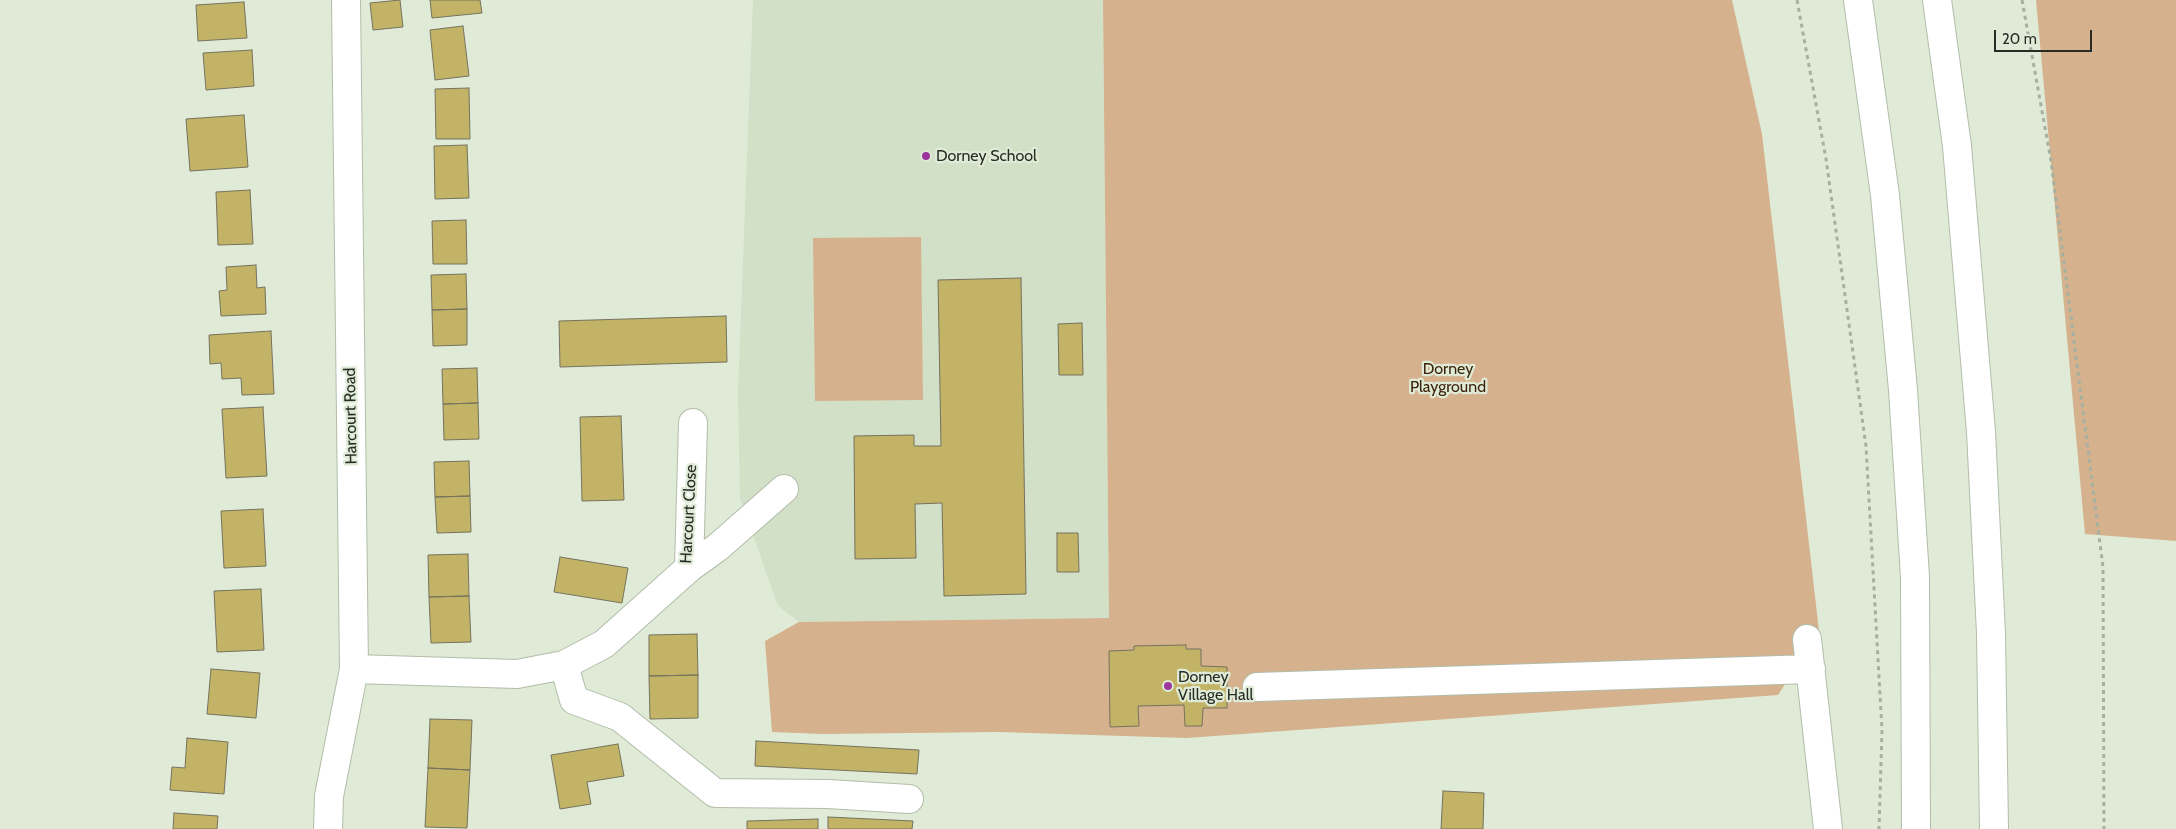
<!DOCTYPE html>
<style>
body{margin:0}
#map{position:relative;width:2176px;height:829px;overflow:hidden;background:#dfebd7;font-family:Cabin,sans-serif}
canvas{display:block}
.scale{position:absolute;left:1994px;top:30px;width:98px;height:22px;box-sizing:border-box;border:2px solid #282c25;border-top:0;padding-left:6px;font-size:15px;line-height:18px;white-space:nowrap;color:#282c25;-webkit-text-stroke:4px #dfebd7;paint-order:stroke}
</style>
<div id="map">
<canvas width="2176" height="829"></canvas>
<div class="scale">20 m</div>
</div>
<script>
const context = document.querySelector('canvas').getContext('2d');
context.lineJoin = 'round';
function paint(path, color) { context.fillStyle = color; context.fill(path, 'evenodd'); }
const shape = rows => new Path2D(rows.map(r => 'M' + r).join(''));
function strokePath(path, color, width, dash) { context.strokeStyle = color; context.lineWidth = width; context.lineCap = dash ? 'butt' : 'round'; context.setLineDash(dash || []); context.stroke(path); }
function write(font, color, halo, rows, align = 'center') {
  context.font = font + ' Cabin,sans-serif'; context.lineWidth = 4.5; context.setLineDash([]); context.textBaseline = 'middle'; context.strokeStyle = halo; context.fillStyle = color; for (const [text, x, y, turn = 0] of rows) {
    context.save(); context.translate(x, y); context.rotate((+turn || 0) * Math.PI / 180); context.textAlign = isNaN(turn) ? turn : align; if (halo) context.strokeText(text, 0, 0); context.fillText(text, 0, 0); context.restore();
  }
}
paint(shape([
 [753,0,1103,0,1109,618,799,622,778,606,740,498,738,392]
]), '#d2e0c7');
paint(shape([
 [1103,0,1732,0,1762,134,1819,631,1778,695,1187,738,998,732,823,734,772,732,765,641,799,622,1109,618],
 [2036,0,2176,0,2176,541,2085,534],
 [921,237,923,400,815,401,813,238]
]), '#d5b18d');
const building = shape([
 [400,0,403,27,373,30,370,3,400,0],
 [430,0,480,0,482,13,432,18,430,0],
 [244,2,247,38,198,41,196,5,244,2],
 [463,26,469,76,435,80,430,30,463,26],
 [252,50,254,86,206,90,203,53,252,50],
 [469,88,470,139,436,139,435,89,469,88],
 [244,115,248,167,190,171,186,119,244,115],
 [467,145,469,198,435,199,434,146,467,145],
 [250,190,253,244,218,245,216,192,250,190],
 [466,220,467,264,433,264,432,221,466,220],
 [256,265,257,288,265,287,266,314,221,316,219,291,227,290,226,267,256,265],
 [466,274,467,309,432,310,431,275,466,274],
 [1021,278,1026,594,944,596,942,503,915,504,916,558,855,559,854,436,914,435,914,446,941,446,938,280,1021,278],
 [467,309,467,345,433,346,432,310,467,309],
 [726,316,727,362,560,367,559,321,726,316],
 [1082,323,1083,375,1059,375,1058,324,1082,323],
 [271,331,274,394,242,395,241,378,222,379,221,363,210,364,209,335,271,331],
 [477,368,478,403,443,404,442,369,477,368],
 [478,403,479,439,444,440,443,404,478,403],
 [263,407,267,476,226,478,222,409,263,407],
 [621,416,624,500,582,501,580,417,621,416],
 [469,461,470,496,435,497,434,462,469,461],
 [470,496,471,532,437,533,435,497,470,496],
 [263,509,266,566,224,568,221,511,263,509],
 [1057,533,1078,533,1079,572,1057,572,1057,533],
 [468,554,469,596,429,597,428,555,468,554],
 [560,557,628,568,622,603,554,592,560,557],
 [261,589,264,650,217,652,214,591,261,589],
 [469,596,471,642,431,643,429,597,469,596],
 [697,634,698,675,649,676,649,635,697,634],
 [1186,645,1186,649,1201,649,1201,666,1227,667,1227,708,1203,708,1202,726,1185,726,1184,705,1138,706,1139,726,1110,727,1109,651,1134,650,1134,646,1186,645],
 [211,669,260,673,256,718,207,714,211,669],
 [698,675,698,718,650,719,649,676,698,675],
 [430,719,472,720,470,770,428,768,430,719],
 [187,738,228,742,224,794,170,790,172,767,185,768,187,738],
 [756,741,919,750,917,774,755,766,756,741],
 [618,744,624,776,587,782,591,804,560,809,551,755,618,744],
 [428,768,470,770,467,828,425,827,428,768],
 [1443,791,1484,793,1483,829,1441,829,1443,791],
 [174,813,218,816,217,829,173,829,174,813],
 [828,817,913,821,912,829,828,829,828,817],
 [818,819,818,829,747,829,747,821,818,819]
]);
paint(building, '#c2b366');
strokePath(building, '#75725e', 1);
const minor = shape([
 [689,568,718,547,784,489],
 [1807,639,1828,829],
 [564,665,574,700,620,717,715,793,828,794,909,799],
 [354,669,517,674,564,665,604,644,689,568,693,423],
 [1257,687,1811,669],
 [328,829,329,796,354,669,346,0]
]);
const highway = shape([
 [1858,0,1885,195,1903,390,1915,577,1916,829],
 [1937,0,1957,146,1981,432,1991,633,1994,829]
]);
strokePath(minor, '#b2bdaa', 30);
strokePath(highway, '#b2bdaa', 30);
strokePath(shape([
 [1797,0,1826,159,1866,446,1882,730,1879,829],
 [2022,0,2051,161,2103,567,2104,829]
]), '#a6b0a0', 3, [4, 4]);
strokePath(minor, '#fff', 28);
strokePath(highway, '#fff', 28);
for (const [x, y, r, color] of [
 [926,156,5,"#9b379c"],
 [1168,686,5,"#9b379c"]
]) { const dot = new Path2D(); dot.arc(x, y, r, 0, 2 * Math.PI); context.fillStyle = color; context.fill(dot); strokePath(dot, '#dfebd7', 2); }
write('16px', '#282c25', '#dfebd7', [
 ["Dorney School",936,156],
 ["Dorney",1178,677],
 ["Village Hall",1178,695]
], 'left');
write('16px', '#3c240a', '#dfebd7', [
 ["Dorney",1448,369],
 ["Playground",1448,387]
]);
write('16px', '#282c25', '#dfebd7', [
 ["Harcourt Road",351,416,-91],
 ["Harcourt Close",689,514,-87]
]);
</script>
